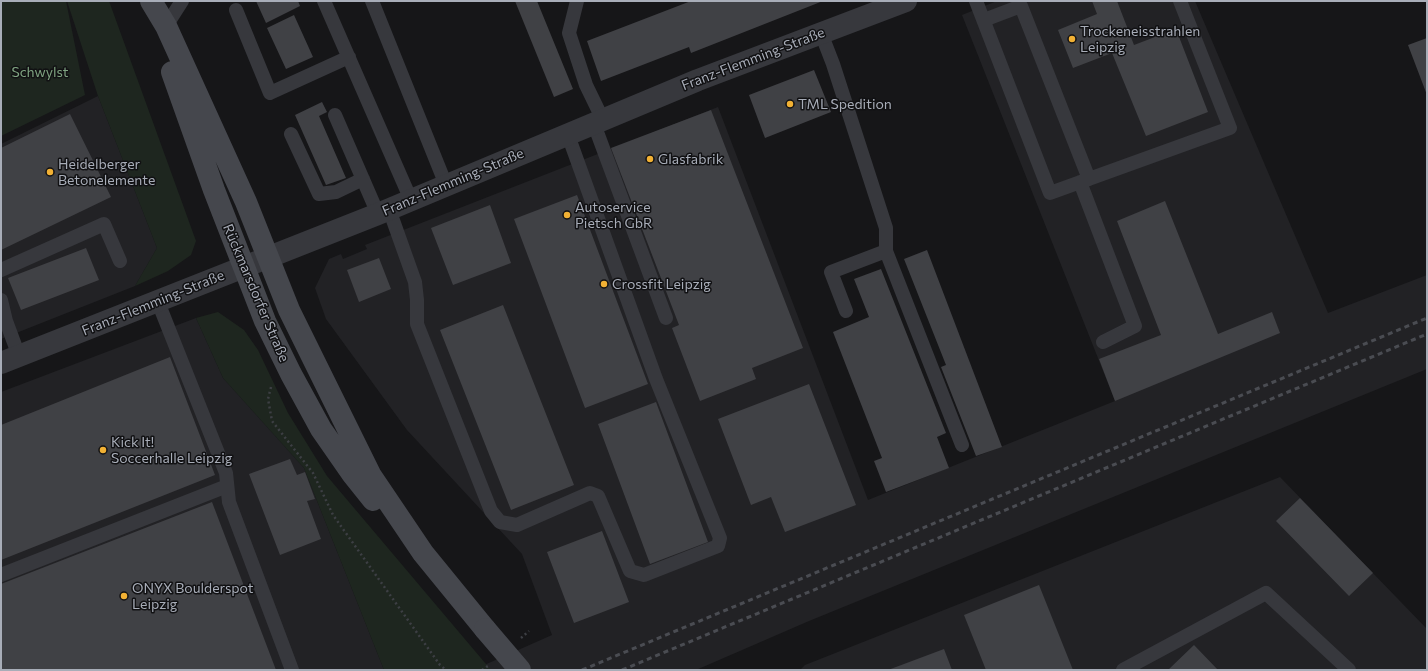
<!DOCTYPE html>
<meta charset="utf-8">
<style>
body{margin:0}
#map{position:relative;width:1428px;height:671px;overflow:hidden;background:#161618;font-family:Commissioner,sans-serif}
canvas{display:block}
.frame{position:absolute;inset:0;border:2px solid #a8adb8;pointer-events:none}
</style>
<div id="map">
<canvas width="1428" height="671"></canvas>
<div class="frame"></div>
</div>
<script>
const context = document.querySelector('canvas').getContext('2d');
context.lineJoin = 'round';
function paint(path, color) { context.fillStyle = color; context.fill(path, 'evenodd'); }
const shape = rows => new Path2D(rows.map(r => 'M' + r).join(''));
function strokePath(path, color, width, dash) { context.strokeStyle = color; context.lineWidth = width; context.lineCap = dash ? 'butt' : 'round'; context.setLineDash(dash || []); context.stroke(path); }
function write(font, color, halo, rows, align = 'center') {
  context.font = font + ' Commissioner,sans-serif'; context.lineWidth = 3; context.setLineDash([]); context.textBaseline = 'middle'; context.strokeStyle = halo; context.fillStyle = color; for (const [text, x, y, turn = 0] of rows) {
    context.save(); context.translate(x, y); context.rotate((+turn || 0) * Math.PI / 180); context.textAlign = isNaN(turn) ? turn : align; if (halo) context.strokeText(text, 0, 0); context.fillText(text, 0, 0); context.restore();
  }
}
paint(shape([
 [997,1,1195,1,1328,313,1427,275,1427,369,809,621,696,670,473,670,552,635,522,554,407,430,326,319,315,288,329,259,341,254,343,259,367,249,365,245,718,107,868,500,1115,401,962,15],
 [98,96,157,248,135,286,1,339,1,144],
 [196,318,223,378,304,468,384,670,1,670,1,392],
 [1280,477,1427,629,1427,670,800,670,805,665]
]), '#222225');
paint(shape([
 [1,1,66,1,85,95,1,136],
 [67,1,109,1,196,241,191,255,168,271,135,286,157,248,98,96],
 [218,312,244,330,258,350,288,413,327,476,491,670,384,670,304,468,223,378,196,318]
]), '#1e261f');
paint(shape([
 [256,1,298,1,300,6,266,23],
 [515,1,537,1,573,89,554,97],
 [691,1,823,1,691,53,689,47,601,81,587,41],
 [1092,1,1117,1,1134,45,1176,29,1208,112,1146,136,1112,53,1073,68,1058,30,1097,14],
 [294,15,313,57,286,69,267,28],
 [1427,38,1427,95,1408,45],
 [814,70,831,112,765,138,749,95],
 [322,102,327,112,319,116,346,178,326,185,295,115],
 [711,110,803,348,752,368,756,379,700,401,672,328,679,325,611,148],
 [70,114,111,197,1,250,1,148],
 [577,195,648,384,585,408,514,219],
 [1165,201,1218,334,1272,312,1280,333,1115,401,1099,359,1161,335,1117,221],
 [490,205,511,263,453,285,431,228],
 [86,248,99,280,21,310,8,278],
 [927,250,1002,447,976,456,941,367,946,365,904,259],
 [379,258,391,289,359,302,347,270],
 [881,269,946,433,937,437,949,468,886,492,874,461,882,458,833,332,869,317,854,279],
 [503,305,574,485,511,510,440,330],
 [170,357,215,475,1,560,1,425],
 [809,384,856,505,785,532,771,497,751,505,718,419],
 [656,402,708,542,650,564,598,424],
 [290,459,297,475,305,472,315,499,307,501,321,539,280,555,249,474],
 [1300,498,1373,573,1349,596,1276,521],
 [212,502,276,670,1,670,1,584],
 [602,531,629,602,574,623,547,552],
 [1039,585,1073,670,986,670,964,615],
 [1194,645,1218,670,1168,670],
 [944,649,952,670,888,670]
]), '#404145');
strokePath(shape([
 [271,387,268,399,272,421,313,473,333,515,440,665,446,670],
 [521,638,529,631],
 [482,670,488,666]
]), '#3d3f44', 2.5, [2, 3]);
strokePath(shape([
 [324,1,411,200],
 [372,1,446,185],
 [577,1,569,33,586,85,603,120],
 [976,1,1050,193,1230,128,1180,1],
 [236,10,270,93,349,57],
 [984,20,1021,6,1089,179],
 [166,26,182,1],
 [821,33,833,64,886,228,886,251,831,272,846,311],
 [335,115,378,214],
 [594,124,666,318],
 [291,134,319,194,336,192,363,179],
 [1080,182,1135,326,1103,342],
 [389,209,415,282,417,300,417,324,491,511,500,522,517,525,590,493,598,496,630,571,644,575,718,546,720,538,656,379,568,135],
 [886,251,962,445],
 [1,270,104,224,120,261],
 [1,300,6,321,19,356],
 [158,302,226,473,229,502,292,670],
 [1,575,227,486],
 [1123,670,1266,593,1349,670]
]), '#37383d', 14);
strokePath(shape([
 [1,363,378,214,698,80,906,1]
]), '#37383d', 22);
strokePath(shape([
 [151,1,166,26,246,202,289,310,371,476,423,553,485,629],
 [172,72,214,190,265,321,291,374,321,429,353,475,373,500]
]), '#45474d', 22);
strokePath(shape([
 [582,670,1427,318],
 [622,670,1427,334]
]), '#4a4c52', 3, [5, 4]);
strokePath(shape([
 [485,629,520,670]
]), '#45474d', 22);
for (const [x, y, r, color] of [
 [1072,39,4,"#f2b134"],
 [790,104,4,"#f2b134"],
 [650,159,4,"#f2b134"],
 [50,172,4,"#f2b134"],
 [567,215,4,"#f2b134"],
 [604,284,4,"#f2b134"],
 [103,450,4,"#f2b134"],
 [124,596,4,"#f2b134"]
]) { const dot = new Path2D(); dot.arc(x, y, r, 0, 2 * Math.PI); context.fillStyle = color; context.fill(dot); strokePath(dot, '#111113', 1.5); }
write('14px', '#a8adb8', '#111113', [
 ["Trockeneisstrahlen",1080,31],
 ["Leipzig",1080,47],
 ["TML Spedition",798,104],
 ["Glasfabrik",658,159],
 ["Heidelberger",58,164],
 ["Betonelemente",58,180],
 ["Autoservice",575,207],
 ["Pietsch GbR",575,223],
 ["Crossfit Leipzig",612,284],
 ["Kick It!",111,442],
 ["Soccerhalle Leipzig",111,458],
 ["ONYX Boulderspot",132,588],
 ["Leipzig",132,604]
], 'left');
write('14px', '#a8adb8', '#111113', [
 ["Franz-Flemming-Straße",753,59,-21],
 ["Franz-Flemming-Straße",453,182,-23],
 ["Rückmarsdorfer Straße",256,293,67],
 ["Franz-Flemming-Straße",153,303,-22]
]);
write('14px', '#7fa381', '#111113', [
 ["Schwylst",40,72]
]);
</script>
